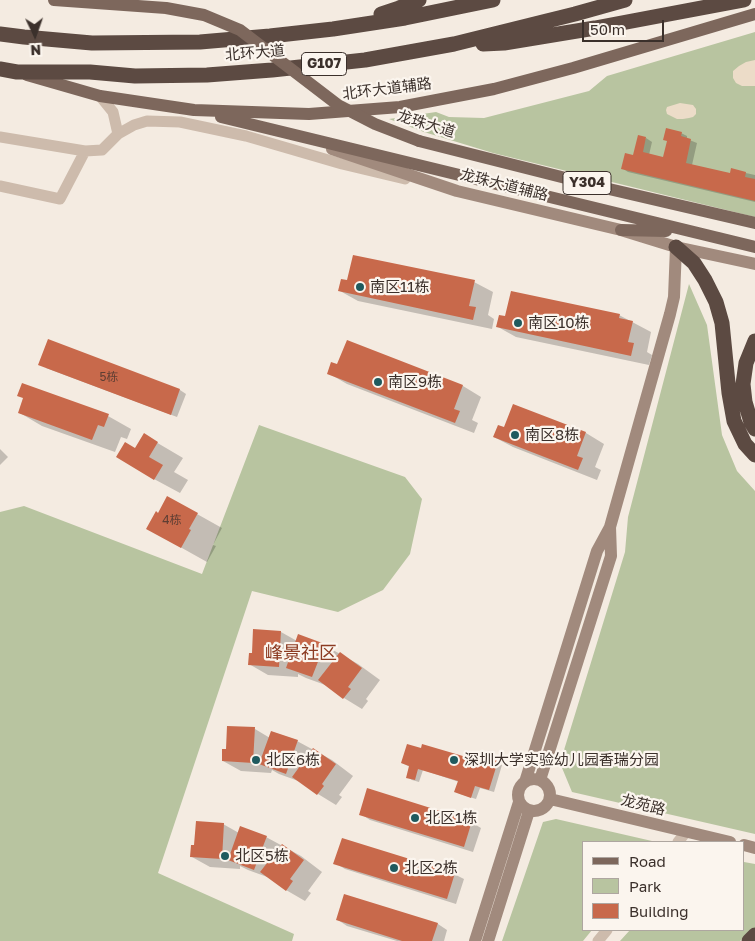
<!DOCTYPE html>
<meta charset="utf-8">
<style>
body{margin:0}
#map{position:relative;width:755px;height:941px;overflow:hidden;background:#f4ebe1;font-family:"Golos Text",sans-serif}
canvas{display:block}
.legend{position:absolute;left:582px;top:841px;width:162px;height:90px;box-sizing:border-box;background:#fbf5ee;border:1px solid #aea6a0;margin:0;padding:6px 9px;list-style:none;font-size:15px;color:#3b302b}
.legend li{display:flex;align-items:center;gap:10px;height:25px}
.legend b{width:25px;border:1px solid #aea6a0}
.north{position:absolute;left:10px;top:10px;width:50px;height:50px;-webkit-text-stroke:4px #fbf5ee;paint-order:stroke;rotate:177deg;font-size:14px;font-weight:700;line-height:20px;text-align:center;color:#3b302b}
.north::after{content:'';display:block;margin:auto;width:18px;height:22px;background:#3b302b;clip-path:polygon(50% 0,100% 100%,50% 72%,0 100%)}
.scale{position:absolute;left:582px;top:20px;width:82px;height:22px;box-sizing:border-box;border:2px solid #3b302b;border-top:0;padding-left:6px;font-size:15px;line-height:18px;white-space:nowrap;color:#3b302b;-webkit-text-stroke:4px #fbf5ee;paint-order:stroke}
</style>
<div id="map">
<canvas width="755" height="941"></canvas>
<ul class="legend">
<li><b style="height:6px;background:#7d675c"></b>Road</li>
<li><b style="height:14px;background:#b8c4a0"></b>Park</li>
<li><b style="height:14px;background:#c8694b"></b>Building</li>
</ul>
<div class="north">N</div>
<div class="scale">50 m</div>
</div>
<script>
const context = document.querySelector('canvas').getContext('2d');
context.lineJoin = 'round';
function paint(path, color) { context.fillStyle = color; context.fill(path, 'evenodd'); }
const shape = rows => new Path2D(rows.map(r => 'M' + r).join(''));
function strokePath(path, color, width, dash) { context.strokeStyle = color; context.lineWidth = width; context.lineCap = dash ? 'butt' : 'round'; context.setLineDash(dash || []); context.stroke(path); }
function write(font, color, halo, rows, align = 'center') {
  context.font = font + ' "Golos Text","Noto Sans SC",sans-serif'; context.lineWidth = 4.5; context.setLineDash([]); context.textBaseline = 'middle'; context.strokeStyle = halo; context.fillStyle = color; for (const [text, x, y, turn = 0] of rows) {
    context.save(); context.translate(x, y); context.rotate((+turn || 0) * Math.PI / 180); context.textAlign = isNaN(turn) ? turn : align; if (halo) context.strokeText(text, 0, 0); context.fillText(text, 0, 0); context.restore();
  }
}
paint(shape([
 [755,32,755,217,493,153,424,132,389,119,436,112,449,117,484,118,589,91,607,76],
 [689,284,707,325,722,435,737,471,755,491,755,834,572,792,560,763,625,552,628,517],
 [259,425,405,477,422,499,410,554,383,590,338,612,252,591,158,873,294,934,292,941,0,941,0,512,24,506,202,574],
 [556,819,652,841,652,842,584,842,584,930,592,930,583,941,502,941,543,822],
 [744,862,755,864,755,928,740,941,620,941,630,930,744,930]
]), '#b8c4a0');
paint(shape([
 [755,60,755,86,742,86,736,83,733,78,733,71,739,66,746,62],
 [680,103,693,105,696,109,696,114,693,117,689,118,683,119,677,119,667,114,666,110,667,107]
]), '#ecdcc8');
paint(shape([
 [681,133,687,136,687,139,697,143,692,165,731,175,732,170,755,175,755,202,628,172,622,168,634,156,646,138,652,142,649,155,664,159],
 [474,282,493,292,488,315,494,319,492,329,358,301,340,291],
 [619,315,651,332,647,352,652,355,649,365,516,337,498,327],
 [49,341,180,390,186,394,177,417,46,368],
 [348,342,463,386,481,397,472,420,478,423,474,433,347,384,328,373,338,366],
 [25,399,108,416,131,429,127,439,121,437,115,452,42,426,20,413],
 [514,405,586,433,604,444,595,467,601,470,597,480,513,447,494,437,504,429],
 [144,435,183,458,174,472,188,480,180,493,154,479,135,449],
 [0,449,8,457,0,465],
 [197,514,222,528,213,545,216,546,207,562,173,543],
 [254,631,281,632,297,641,324,645,358,664,380,680,366,699,368,701,362,709,344,698,328,686,306,678,298,674,298,677,268,675,249,664,253,654],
 [255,729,270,738,297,741,332,760,353,776,339,795,342,797,336,805,318,794,301,782,279,774,272,770,271,773,241,771,223,761,227,751],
 [474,761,497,762,502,765,494,792,480,788,476,799,460,794,456,792,459,782,423,770,419,782,412,780,407,777,410,767,402,763],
 [361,814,471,822,481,828,473,852,370,820],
 [223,824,239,833,266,837,301,856,322,872,308,891,311,893,305,901,286,890,270,878,248,870,240,866,240,869,210,867,192,857],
 [335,863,454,874,464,879,456,904,345,869],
 [338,920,438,924,447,930,444,941,397,941,347,926]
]), '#0003');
paint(shape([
 [666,128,682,132,681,136,691,139,686,163,730,173,731,168,746,172,745,177,755,179,755,201,621,169,625,153,633,155,638,135,646,137,643,152,663,157,667,141,663,140],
 [353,255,475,280,469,306,476,307,473,320,338,291,341,279,347,280],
 [511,291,620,314,619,318,633,321,628,342,634,343,631,356,496,327,499,315,505,316],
 [48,339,180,389,171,415,38,365],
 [347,340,463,385,454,409,460,411,455,423,327,374,331,362,337,364],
 [22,383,109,414,104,427,98,425,92,440,18,413,23,398,17,396],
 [513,404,586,432,577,456,583,458,578,470,493,437,498,425,504,427],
 [144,433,158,442,149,457,163,465,154,480,116,457,125,442,135,448],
 [167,496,198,513,189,529,191,530,181,548,146,529,156,511,158,513],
 [253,629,281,631,279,667,248,665,249,653,252,653],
 [298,634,325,644,312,677,286,668],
 [340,652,362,668,348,687,351,689,343,699,318,680],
 [227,726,255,727,253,763,222,761,222,749,226,749],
 [271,731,298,740,286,774,259,764],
 [407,744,421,748,422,744,473,759,475,754,498,761,489,790,475,786,471,798,454,792,458,781,418,769,415,780,406,778,409,766,401,763],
 [313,748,336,764,322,784,324,786,317,795,292,777],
 [367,788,472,821,464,847,359,815],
 [196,821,224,823,222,859,190,857,191,845,194,845],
 [240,826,267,836,254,870,228,860],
 [342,838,455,873,447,899,333,864],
 [282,844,304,860,290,879,293,881,286,891,260,872],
 [344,894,438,923,432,941,402,941,336,920]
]), '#c8694b');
strokePath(shape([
 [100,96,113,112,118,134],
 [0,137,85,151,102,150,118,134,134,125,147,121,180,122,246,136,342,164,405,179],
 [0,186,60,199,85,151],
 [678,842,686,832],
 [598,941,607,930]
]), '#cdbbac', 11);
strokePath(shape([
 [332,149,457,191,621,230,676,247,755,264],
 '518 795a16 16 0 1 1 32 0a16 16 0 1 1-32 0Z',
 [540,780,611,556,610,527],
 [525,782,597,551,610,527,670,314,674,297,676,247],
 [550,799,730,842],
 [744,845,755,848],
 [475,941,519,802],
 [488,941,529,811]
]), '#a18a7d', 12);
strokePath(shape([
 [27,75,100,96,194,110,309,114,400,107,494,89,573,68,755,14],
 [221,117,755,247],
 [419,141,609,189,755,223],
 [621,230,666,231]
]), '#7d675c', 12);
strokePath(shape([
 [381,14,399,8,419,0],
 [0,34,24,37,92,43,200,42,270,36,333,29,405,18,493,0],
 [483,44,504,43,595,28,744,0],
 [0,69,17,72,90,72,135,76,207,75,272,70,365,60,454,44,575,14,625,0],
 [676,247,694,263,705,280,716,302,722,323,729,393,734,421,745,444,755,455],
 [755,341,746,363,743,384,745,402,751,422,755,429],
 [749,941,755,935]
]), '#5c4a42', 15);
strokePath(shape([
 [54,0,166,8,204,15,240,30,338,105,375,124,419,141]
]), '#7d675c', 12);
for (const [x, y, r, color] of [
 [360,287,5,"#1f5a5e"],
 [518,323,5,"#1f5a5e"],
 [378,382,5,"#1f5a5e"],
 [515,435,5,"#1f5a5e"],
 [256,760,5,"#1f5a5e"],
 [454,760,5,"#1f5a5e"],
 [415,818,5,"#1f5a5e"],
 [225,856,5,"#1f5a5e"],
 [394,868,5,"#1f5a5e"]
]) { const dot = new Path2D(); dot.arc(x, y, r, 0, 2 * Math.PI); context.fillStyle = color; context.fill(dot); strokePath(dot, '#fbf5ee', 2); }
write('12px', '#5e3e33', null, [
 ["5栋",109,377],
 ["4栋",172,520]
]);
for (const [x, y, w] of [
 [324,64,45],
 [587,183,48]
]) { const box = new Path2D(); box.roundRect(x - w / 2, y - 11.5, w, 23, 4); context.fillStyle = '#fbf5ee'; context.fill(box); strokePath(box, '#3b302b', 1); }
write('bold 14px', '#3b302b', null, [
 ["G107",324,64],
 ["Y304",587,183]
]);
write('15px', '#3b302b', '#fbf5ee', [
 ["北环大道",255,53,-5],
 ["北环大道辅路",387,89,-7],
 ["龙珠大道",426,124,17],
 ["龙珠大道辅路",504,185,14],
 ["龙苑路",643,805,14]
]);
write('15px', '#3b302b', '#fbf5ee', [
 ["南区11栋",370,287],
 ["南区10栋",528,323],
 ["南区9栋",388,382],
 ["南区8栋",525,435],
 ["北区6栋",266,760],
 ["深圳大学实验幼儿园香瑞分园",464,760],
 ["北区1栋",425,818],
 ["北区5栋",235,856],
 ["北区2栋",404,868]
], 'left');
write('18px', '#8c3b22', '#fbf5ee', [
 ["峰景社区",301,653]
]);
</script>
